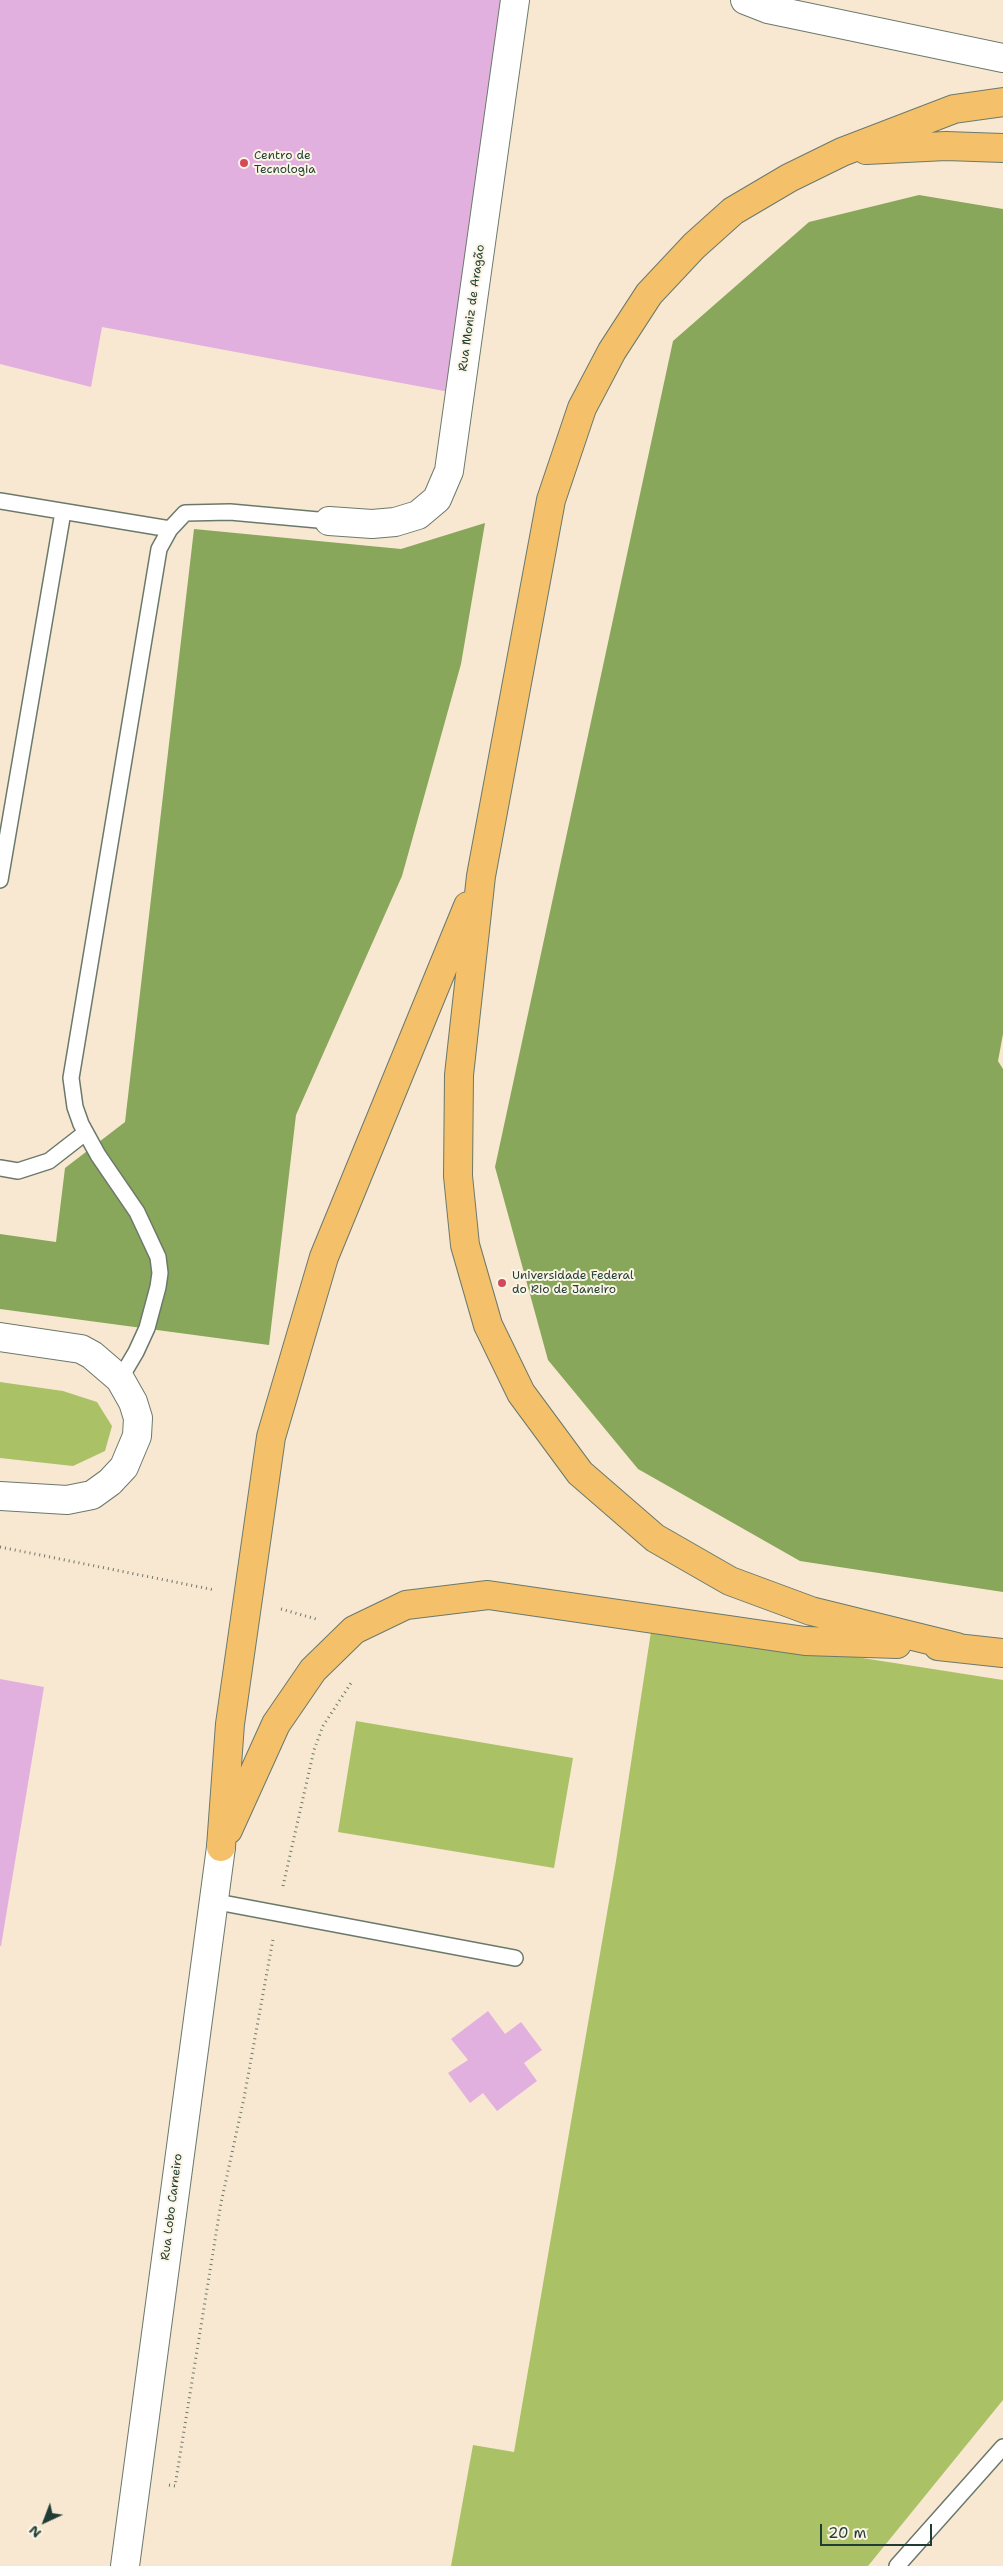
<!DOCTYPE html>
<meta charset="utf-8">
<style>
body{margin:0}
#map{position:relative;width:1003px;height:2566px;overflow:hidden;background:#f8e8d2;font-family:"Shantell Sans",sans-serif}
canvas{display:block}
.north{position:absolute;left:20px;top:2496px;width:50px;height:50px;-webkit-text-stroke:4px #fcf5e5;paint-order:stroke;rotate:223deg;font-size:14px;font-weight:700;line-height:20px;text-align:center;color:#1f3d34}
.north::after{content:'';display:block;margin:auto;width:18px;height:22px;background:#1f3d34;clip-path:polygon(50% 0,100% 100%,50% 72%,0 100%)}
.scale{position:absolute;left:820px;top:2524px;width:112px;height:22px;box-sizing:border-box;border:2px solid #1f3d34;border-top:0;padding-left:6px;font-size:15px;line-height:18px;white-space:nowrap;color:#1f3d34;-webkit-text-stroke:4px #fcf5e5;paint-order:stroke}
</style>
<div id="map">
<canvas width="1003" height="2566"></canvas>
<div class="north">N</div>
<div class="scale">20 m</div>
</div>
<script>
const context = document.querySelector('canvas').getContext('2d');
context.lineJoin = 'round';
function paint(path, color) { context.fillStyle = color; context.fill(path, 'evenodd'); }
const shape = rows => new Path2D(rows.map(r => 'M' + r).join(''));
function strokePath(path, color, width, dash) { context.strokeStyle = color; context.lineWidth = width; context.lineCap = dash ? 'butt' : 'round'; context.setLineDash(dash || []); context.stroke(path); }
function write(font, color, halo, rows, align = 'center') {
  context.font = font + ' "Shantell Sans",sans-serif'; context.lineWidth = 4; context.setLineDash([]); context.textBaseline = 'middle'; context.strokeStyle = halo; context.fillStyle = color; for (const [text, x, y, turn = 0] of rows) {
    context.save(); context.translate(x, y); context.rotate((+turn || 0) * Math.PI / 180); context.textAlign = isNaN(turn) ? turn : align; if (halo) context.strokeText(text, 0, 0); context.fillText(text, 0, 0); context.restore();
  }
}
paint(shape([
 [0,1382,63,1391,97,1402,112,1426,105,1451,73,1466,0,1458],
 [652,1625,1003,1680,1003,2400,868,2566,451,2566,473,2445,514,2452,616,1861],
 [356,1721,573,1758,554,1868,338,1832]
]), '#abc165');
paint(shape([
 [919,195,1003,209,1003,1034,998,1061,1003,1069,1003,1592,800,1561,638,1469,548,1360,495,1167,673,341,809,222],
 [485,523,461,664,402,876,296,1115,269,1345,0,1309,0,1234,56,1242,65,1168,125,1122,194,529,401,549]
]), '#88a75a');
paint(shape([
 [0,0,507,0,460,394,102,327,91,387,0,364],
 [0,1679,44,1687,1,1946,0,1946],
 [488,2011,505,2034,521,2022,542,2050,524,2063,537,2081,497,2111,483,2093,470,2103,448,2073,468,2060,451,2039]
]), '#e1b0de');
const service = shape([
 [0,501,170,529],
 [0,880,63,512],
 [0,1168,18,1171,49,1161,85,1133],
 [120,1379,136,1352,147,1328,158,1287,160,1273,158,1257,137,1212,98,1155,81,1124,75,1107,71,1078,159,549,170,529,185,513,230,512,329,521],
 [212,1901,515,1958],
 [897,2566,1003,2447]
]);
const minor = shape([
 [745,0,768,9,1003,58],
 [329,521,372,524,395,522,418,515,437,499,449,471,515,0],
 [0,1337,81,1349,92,1355,120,1379,133,1402,138,1418,137,1436,124,1467,110,1482,92,1495,67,1500,0,1496]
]);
const tertiary = shape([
 [125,2566,221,1847]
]);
const motorway = shape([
 [866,150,946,146,1003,148],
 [938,1646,1003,1653],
 [957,1647,811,1611,730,1581,655,1538,580,1473,521,1393,488,1325,465,1245,458,1176,459,1075,481,876,551,500,582,408,612,351,649,294,694,246,733,211,789,178,842,152,954,109,1003,102],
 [228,1830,276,1724,313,1670,354,1630,406,1605,488,1595,805,1641,897,1644],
 [221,1847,230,1724,271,1437,324,1257,468,906]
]);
strokePath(service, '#6b796b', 18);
strokePath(minor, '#6b796b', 30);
strokePath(tertiary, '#6b796b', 30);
strokePath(motorway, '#6b796b', 30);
strokePath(shape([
 [0,1547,215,1590],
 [281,1609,316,1619],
 [283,1886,314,1750,323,1726,351,1683],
 [169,2485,175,2486,221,2203,244,2098,273,1939]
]), '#6b796b', 3, [1, 4]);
strokePath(service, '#fff', 15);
strokePath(minor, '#fff', 28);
strokePath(tertiary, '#fff', 28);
strokePath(motorway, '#f4c16a', 28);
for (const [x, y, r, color] of [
 [244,163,5,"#d1495b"],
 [502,1283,5,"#d1495b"]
]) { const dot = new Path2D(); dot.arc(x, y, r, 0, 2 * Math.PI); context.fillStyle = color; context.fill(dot); strokePath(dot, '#fcf5e5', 2); }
write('12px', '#1f3d34', '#fcf5e5', [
 ["Centro de",254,156],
 ["Tecnologia",254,170],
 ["Universidade Federal",512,1276],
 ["do Rio de Janeiro",512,1290]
], 'left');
write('12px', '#1f3d34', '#fcf5e5', [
 ["Rua Moniz de Aragão",472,308,-82],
 ["Rua Lobo Carneiro",172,2207,-83]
]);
</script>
